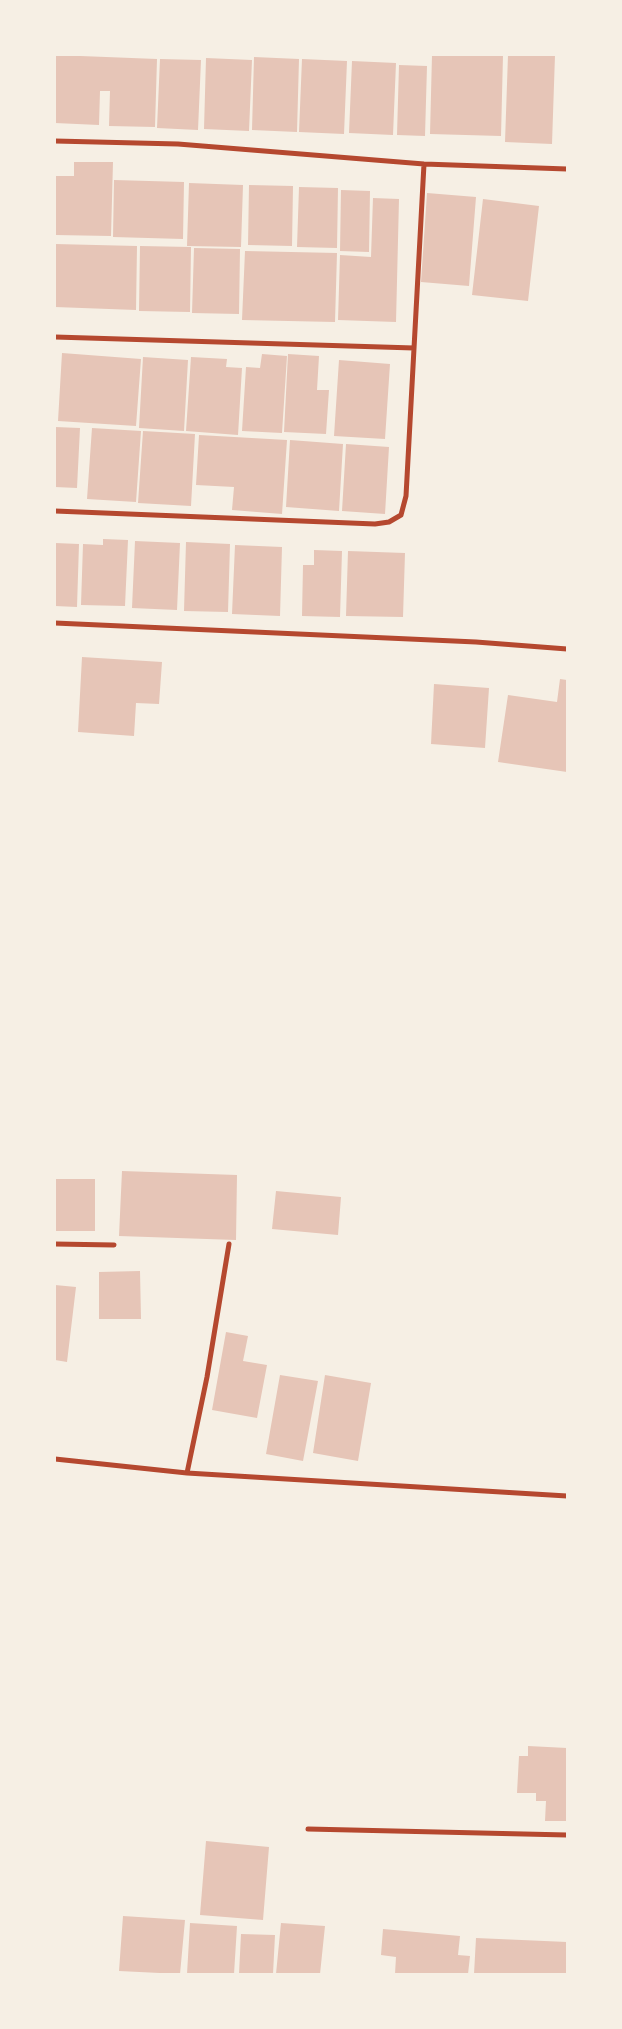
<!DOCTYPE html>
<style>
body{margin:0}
#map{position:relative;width:622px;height:2029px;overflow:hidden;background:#f6efe4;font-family:Ubuntu,sans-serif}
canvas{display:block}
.frame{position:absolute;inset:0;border:56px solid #f6efe4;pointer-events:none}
</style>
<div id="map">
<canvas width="622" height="2029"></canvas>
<div class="frame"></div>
</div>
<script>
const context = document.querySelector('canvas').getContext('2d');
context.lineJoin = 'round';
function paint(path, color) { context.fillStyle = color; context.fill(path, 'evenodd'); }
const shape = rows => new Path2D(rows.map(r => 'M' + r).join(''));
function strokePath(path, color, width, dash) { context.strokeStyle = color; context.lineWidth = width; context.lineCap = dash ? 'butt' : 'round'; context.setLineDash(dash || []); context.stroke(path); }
paint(shape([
 [55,55,157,59,155,127,109,126,110,91,100,91,99,125,55,123],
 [432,55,503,55,501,136,430,134],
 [508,55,555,55,552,144,505,142],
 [254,57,299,59,297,132,252,130],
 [206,58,252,60,249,131,204,129],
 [160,59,201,60,198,130,157,128],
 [302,59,347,61,344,134,299,132],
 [352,61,396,63,393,135,349,133],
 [399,65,427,66,425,136,397,135],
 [74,162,113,162,111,236,55,235,55,176,74,176],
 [114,180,184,182,183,239,113,237],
 [189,183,243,185,241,247,187,246],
 [249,185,293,186,292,246,248,245],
 [299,187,338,188,337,248,297,247],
 [341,190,370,191,369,252,340,251],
 [427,193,476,197,469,286,421,282],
 [373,198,399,199,396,322,338,320,340,255,371,257],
 [483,199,539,206,528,301,472,295],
 [55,244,137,246,136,310,55,307],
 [140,246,191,247,190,312,139,311],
 [194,248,240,249,239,314,192,313],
 [245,251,337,253,335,322,242,320],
 [62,353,141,359,136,426,58,421],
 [262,354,287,356,282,433,242,431,246,367,260,368],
 [288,354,319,356,317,390,329,390,326,434,284,432],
 [143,357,188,360,184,431,139,428],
 [191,357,227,359,226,367,242,368,238,435,186,431],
 [339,360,390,364,385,439,334,436],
 [55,427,80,428,77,488,55,487],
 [92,428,141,431,136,502,87,499],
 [143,431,195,434,191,506,138,503],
 [199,435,287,440,282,514,232,510,234,487,196,485],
 [290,440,343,444,339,511,286,507],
 [346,444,389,447,385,514,342,511],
 [103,539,128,540,125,606,81,605,83,544,103,545],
 [135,541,180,543,177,610,132,608],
 [186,542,230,544,228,612,184,611],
 [55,543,79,544,77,607,55,606],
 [235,545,282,547,280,616,232,614],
 [314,550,342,551,340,617,302,616,303,565,314,565],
 [348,551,405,553,403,617,346,616],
 [82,657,162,662,159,704,136,703,134,736,78,732],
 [560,679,567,680,567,772,498,762,508,695,557,702],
 [434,684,489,688,485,748,431,744],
 [122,1171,237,1175,236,1240,119,1236],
 [55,1179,95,1179,95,1231,55,1231],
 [276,1191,341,1197,338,1235,272,1229],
 [140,1271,141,1319,99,1319,99,1272],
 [55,1285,76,1287,67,1362,55,1360],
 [226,1332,248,1336,243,1361,267,1365,257,1418,212,1410],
 [280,1375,318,1381,303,1461,266,1454],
 [325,1375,371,1383,358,1461,313,1453],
 [528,1746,567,1748,567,1821,545,1821,546,1801,536,1801,536,1793,517,1793,519,1756,528,1756],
 [206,1841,269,1847,263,1920,200,1915],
 [123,1916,185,1920,180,1974,119,1971],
 [190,1923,237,1926,234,1974,187,1974],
 [281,1923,325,1926,320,1974,276,1974],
 [383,1929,460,1936,458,1955,470,1956,468,1974,395,1974,396,1957,381,1955],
 [241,1934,275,1935,273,1974,239,1974],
 [476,1938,567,1942,567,1974,474,1974]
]), '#e6c5b7');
strokePath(shape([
 [55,141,178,144,424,164,567,169],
 [55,337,414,348],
 [55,511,375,524,389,522,401,515,406,496,424,164],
 [55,623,476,642,567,649],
 [55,1244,114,1245],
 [55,1459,187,1473,567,1496],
 [187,1473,207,1377,229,1244],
 [308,1829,567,1835]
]), '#b5482f', 5);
</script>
